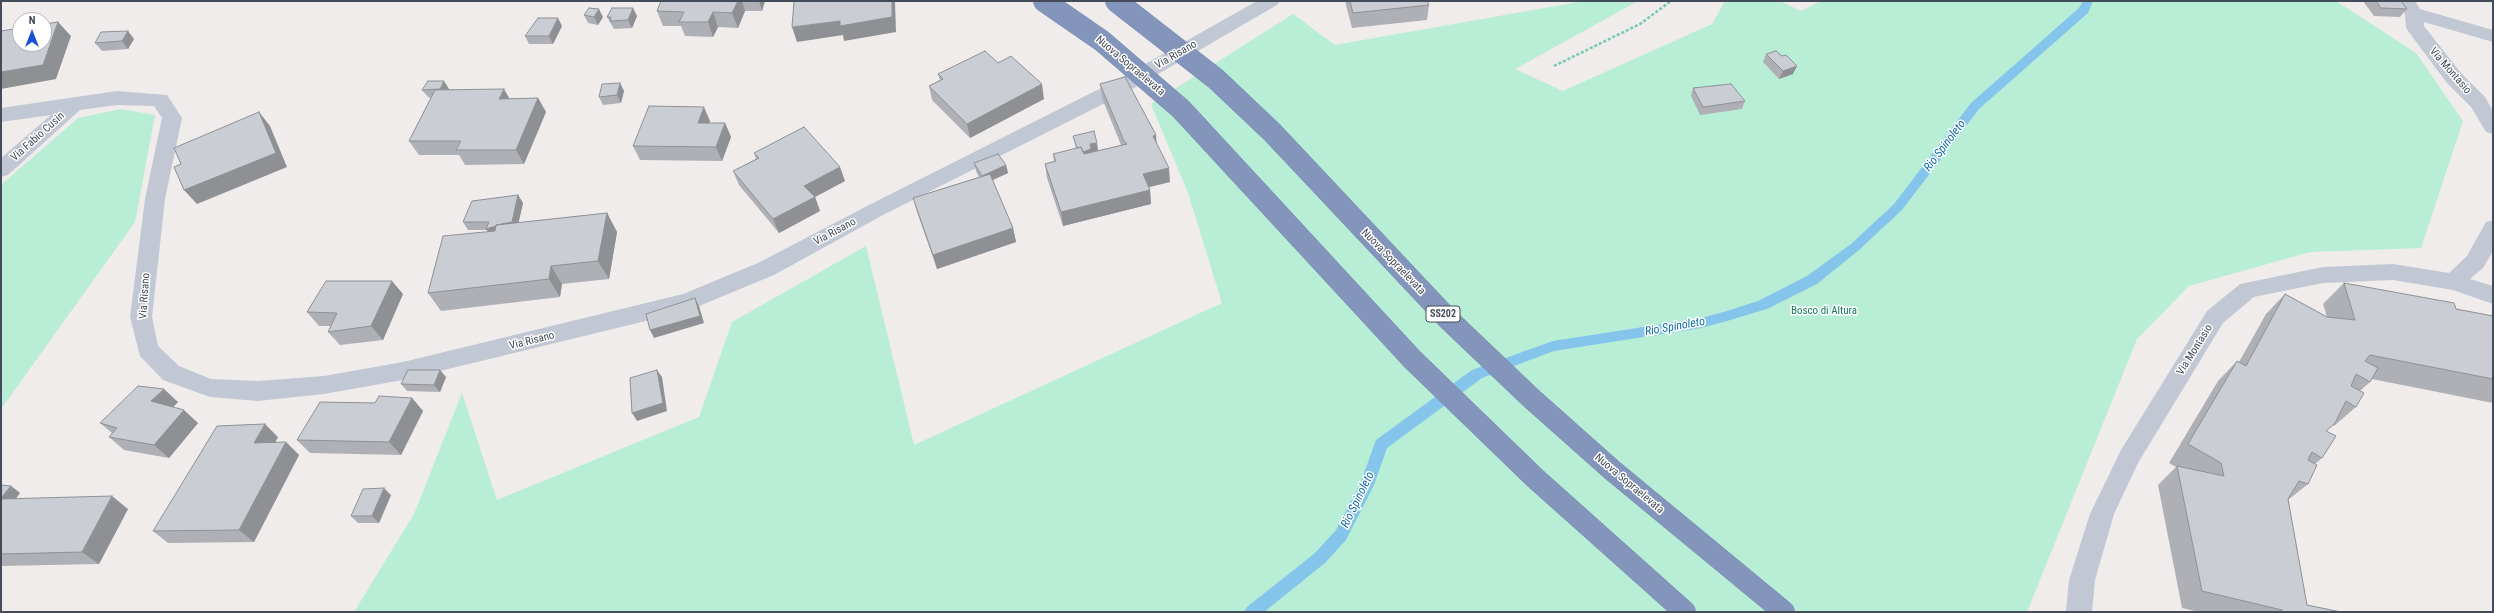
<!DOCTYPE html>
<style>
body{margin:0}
#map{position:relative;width:2494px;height:613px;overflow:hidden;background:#efeceb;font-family:"Roboto Condensed",sans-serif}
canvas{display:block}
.frame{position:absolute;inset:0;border:2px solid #444c59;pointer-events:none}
.north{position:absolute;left:12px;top:12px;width:40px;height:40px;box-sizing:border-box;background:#fff;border:1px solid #b4b7bd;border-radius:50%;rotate:0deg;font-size:11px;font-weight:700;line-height:16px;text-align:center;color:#444c59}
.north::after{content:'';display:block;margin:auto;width:14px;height:18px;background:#194edb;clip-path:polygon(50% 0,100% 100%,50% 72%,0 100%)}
</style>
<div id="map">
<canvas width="2494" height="613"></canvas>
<div class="frame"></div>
<div class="north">N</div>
</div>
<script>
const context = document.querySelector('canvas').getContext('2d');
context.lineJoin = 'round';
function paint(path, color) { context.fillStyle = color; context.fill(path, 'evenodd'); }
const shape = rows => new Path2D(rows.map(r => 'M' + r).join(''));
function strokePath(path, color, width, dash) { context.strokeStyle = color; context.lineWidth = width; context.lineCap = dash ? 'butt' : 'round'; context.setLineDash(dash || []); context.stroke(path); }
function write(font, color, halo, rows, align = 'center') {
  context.font = font + ' "Roboto Condensed",sans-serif'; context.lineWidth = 3; context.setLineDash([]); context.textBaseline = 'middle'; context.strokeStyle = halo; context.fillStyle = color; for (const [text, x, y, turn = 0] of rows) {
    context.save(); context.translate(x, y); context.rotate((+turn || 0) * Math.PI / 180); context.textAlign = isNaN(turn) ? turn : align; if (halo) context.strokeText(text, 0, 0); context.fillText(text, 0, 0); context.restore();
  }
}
paint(shape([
 [1584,1,1638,1,1515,69,1563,91,1712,24,1725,1,1781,1,1801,11,1821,1,2336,1,2416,53,2463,121,2421,248,2310,252,2189,286,2137,339,2027,612,354,612,414,514,462,393,497,500,699,417,732,322,866,246,914,445,1222,303,1188,193,1151,104,1293,14,1335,45],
 [121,109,155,115,135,222,1,409,1,185,78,118]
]), '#b8eed6');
paint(shape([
 [2083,1,2093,1,2088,13,1979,109,1902,210,1859,250,1817,284,1767,309,1727,321,1701,328,1554,351,1482,378,1387,448,1374,485,1346,540,1325,563,1264,612,1244,612,1247,607,1315,553,1336,530,1360,484,1376,440,1472,370,1553,341,1701,318,1727,311,1758,301,1807,276,1851,244,1894,204,1971,103,2079,8,2083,1]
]), '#85c5eb');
strokePath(shape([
 [1554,66,1640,24,1671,1]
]), '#71cbad', 2.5, [3, 2]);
paint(shape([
 [1257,1,1280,1,1277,5,1129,91,883,215,774,275,687,311,403,380,324,394,258,401,210,397,163,380,140,356,130,317,145,199,162,118,154,106,117,105,80,110,8,175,1,177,1,158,51,115,1,122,1,108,117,91,167,95,182,118,165,199,152,317,158,346,179,366,211,379,258,381,324,376,403,362,683,294,758,263,869,205,1115,81,1257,1],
 [2398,1,2415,1,2420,9,2493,30,2493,42,2424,22,2424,26,2461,73,2485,97,2493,111,2493,134,2486,132,2471,107,2447,83,2408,31,2406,27,2405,14,2398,1],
 [2493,220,2493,251,2483,268,2470,279,2493,286,2493,304,2453,290,2393,280,2323,283,2254,297,2223,323,2138,463,2114,514,2095,580,2092,612,2066,612,2069,580,2090,514,2121,450,2207,311,2240,284,2323,267,2393,264,2449,273,2467,256,2486,222,2493,220]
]), '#c2c8d3');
const highwayBridge = shape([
 [1044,1,1102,41,1181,109,1412,359,1535,478,1685,612],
 [1116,1,1216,79,1272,132,1447,318,1531,398,1612,470,1784,612]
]);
strokePath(highwayBridge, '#6e80a7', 22, []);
strokePath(highwayBridge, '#8395bb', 22);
paint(shape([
 [127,1,139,1,128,2],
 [661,1,765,1,762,11,745,11,738,28,718,27,713,37,685,36,681,26,663,26,657,11],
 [1345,1,1427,1,1429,5,1427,20,1352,28],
 [2363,1,2401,1,2407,9,2400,17,2374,16],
 [584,15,603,17,598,25,588,23],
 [637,16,632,28,614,29,607,17],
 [562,26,553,44,529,44,525,36],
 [134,39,128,49,102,51,95,43],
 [1766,54,1793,74,1779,79,1763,62],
 [998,63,1044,99,970,138,932,100,929,86,940,80,938,74],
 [620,83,624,91,621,103,603,105,599,97],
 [1100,84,1156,142,1170,182,1149,187,1150,190,1151,204,1063,226,1047,178,1045,164,1054,161,1053,154,1076,148,1073,136,1097,143,1098,151,1121,145,1102,98],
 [1693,88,1745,101,1742,109,1700,115,1691,96],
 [449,89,509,99,538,98,546,112,524,164,465,165,459,155,419,155,409,141,431,98,428,97,422,90],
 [710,121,709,123,725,123,731,137,722,161,640,160,633,146],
 [754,153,845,181,815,197,820,211,779,233,739,185,733,171,756,159],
 [974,163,1006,165,1008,173,992,180,1013,228,1016,242,937,269,917,212,913,198,979,177,976,171],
 [518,195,523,203,518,223,607,213,617,232,609,279,562,284,560,297,441,311,428,293,488,232,487,230,468,230,463,222],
 [2344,283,2456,309,2493,316,2493,403,2372,379,2370,382,2360,391,2356,407,2334,426,2333,425,2326,431,2322,458,2315,464,2308,484,2288,500,2307,605,2341,612,2199,612,2182,608,2158,485,2176,467,2169,463,2218,381,2237,361,2239,362,2266,314,2285,294,2327,317,2323,304],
 [403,294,383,340,340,345,328,332,331,326,319,326,307,312],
 [446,377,440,392,407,391,401,384],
 [412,398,423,411,401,455,310,453,297,440,375,403],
 [178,402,173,407,198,423,169,458,124,450,109,437,112,433,100,423],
 [278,437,275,443,286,442,299,455,254,542,168,543,153,531],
 [1,485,11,486,20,493,16,499,128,509,99,564,1,566],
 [391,495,379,523,358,523,351,516]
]), '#afb0b6');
paint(shape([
 [738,1,742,1,745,11,738,28,732,13],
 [759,1,765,1,762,11],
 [892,1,904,1,895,2,896,32,844,41,843,35,797,42,792,27,840,21],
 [633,8,637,16,632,28,628,20],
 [599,9,603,17,598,25,594,17],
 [713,12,718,27,713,37,708,22],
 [558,18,562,26,553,44,549,36],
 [58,22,71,36,56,79,1,89,1,72],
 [128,31,134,39,128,49,122,41],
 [1797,66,1793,74,1779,79,1783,71],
 [444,81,449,89,440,90],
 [620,83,624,91,621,103,617,95],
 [1042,84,1044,99,970,138,967,124],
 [504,89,512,103,499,99],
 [538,98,546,112,524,164,516,150],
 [704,107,710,121,704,137,698,123],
 [259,112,270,126,287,167,197,204,184,190],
 [725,123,731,137,722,161,716,147],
 [1156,135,1157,149,1153,136],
 [1097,143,1098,151,1092,157,1078,153,1090,144],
 [1006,165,1008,173,984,184,982,176],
 [840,167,845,181,815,197,820,211,779,233,773,219,804,186],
 [1169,168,1170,182,1145,188,1143,174],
 [1150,190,1151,204,1063,226,1061,212],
 [518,195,523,203,517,230,492,236,486,229],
 [607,213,617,232,609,279,598,261],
 [1013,228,1016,242,937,269,933,255],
 [551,266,562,284,560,297,549,279],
 [392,281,403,294,383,340,371,326],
 [695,298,699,306,704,323,654,338,650,330],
 [440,370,446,377,440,392,434,385],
 [657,370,662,377,667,411,637,421,632,413],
 [164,389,178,402,166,414,151,401],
 [412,398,423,411,401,455,389,442],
 [184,410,198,423,169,458,154,445],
 [265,424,278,437,267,456,254,443],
 [286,442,299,455,254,542,239,530],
 [11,486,20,493,1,517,1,498],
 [384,488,391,495,379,523,372,516],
 [112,496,128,509,99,564,82,552]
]), '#8e9094');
const building = shape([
 [661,1,738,1,732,13,713,12,708,22,679,22,684,12,657,11,661,1],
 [794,1,892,1,892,17,840,26,840,21,792,27,794,1],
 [1350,1,1427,1,1429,5,1353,13,1350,1],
 [2376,1,2401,1,2407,9,2381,8,2376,1],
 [589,8,599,9,594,17,584,15,589,8],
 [612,8,633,8,628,20,610,21,611,17,607,17,612,8],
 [538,18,558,18,549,36,525,36,538,18],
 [58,22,43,65,1,72,1,31,20,28,20,44,44,44,44,24,58,22],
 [128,31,122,41,95,43,101,32,128,31],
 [985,51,998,63,1011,56,1042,84,967,124,929,86,943,79,938,74,985,51],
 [1776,51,1782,56,1786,55,1797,66,1783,71,1766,54,1776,51],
 [1125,77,1156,135,1153,136,1169,168,1143,174,1150,190,1061,212,1045,164,1056,161,1053,154,1081,147,1084,154,1127,144,1124,141,1100,84,1125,77],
 [428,81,444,81,440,89,422,90,428,81],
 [620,83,617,95,599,97,602,84,620,83],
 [1731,84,1745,101,1703,107,1693,88,1731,84],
 [504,89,499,99,538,98,516,150,456,150,461,141,409,141,435,90,504,89],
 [649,106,704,107,698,123,725,123,716,147,633,146,649,106],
 [259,112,276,153,184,190,174,167,181,164,174,148,259,112],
 [804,127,840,167,804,186,815,197,773,219,733,171,759,158,754,153,804,127],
 [1094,131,1097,143,1090,144,1091,149,1083,152,1081,147,1077,148,1073,136,1094,131],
 [998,154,1006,165,982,176,974,163,998,154],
 [990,174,1013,228,933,255,913,198,990,174],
 [518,195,512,222,496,225,496,226,486,229,489,222,463,222,472,201,518,195],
 [607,213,598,261,551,266,549,279,428,293,443,236,495,231,496,225,607,213],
 [326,281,392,281,371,326,328,332,337,313,307,312,326,281],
 [2344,283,2454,303,2456,309,2493,316,2493,379,2370,355,2365,361,2378,368,2370,382,2356,374,2351,386,2364,393,2356,407,2346,401,2335,423,2326,431,2336,436,2322,458,2312,452,2308,460,2317,465,2308,484,2299,481,2288,499,2307,605,2341,612,2282,612,2282,610,2202,591,2177,466,2224,476,2221,463,2188,444,2237,361,2246,366,2285,294,2327,317,2355,320,2344,283],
 [695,298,700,316,650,330,646,314,695,298],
 [408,370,440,370,434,385,401,384,408,370],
 [657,370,663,403,632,413,630,378,657,370],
 [138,386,164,389,151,401,184,410,154,445,109,437,117,428,100,423,138,386],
 [379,396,412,398,389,442,297,440,320,402,375,403,379,396],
 [265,424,254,443,286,442,239,530,153,531,217,426,265,424],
 [1,485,11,486,1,498,1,485],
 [384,488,372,516,351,516,363,489,384,488],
 [112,496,82,552,1,554,1,499,112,496]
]);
paint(building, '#cbcdd4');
strokePath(building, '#8e9094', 1);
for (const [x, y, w] of [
 [1443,314,34]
]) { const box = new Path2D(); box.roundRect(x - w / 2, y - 8, w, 16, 3); context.fillStyle = '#fff'; context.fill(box); strokePath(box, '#444c59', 1); }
write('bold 10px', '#444c59', null, [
 ["SS202",1443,314]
]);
write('11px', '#444c59', '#fff', [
 ["Via Risano",1176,55,-30],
 ["Nuova Sopraelevata",1130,66,40],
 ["Via Montasio",2450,71,49],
 ["Via Fabio Cusin",38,137,-42],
 ["Via Risano",835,232,-28],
 ["Nuova Sopraelevata",1393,262,46],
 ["Via Risano",145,296,-86],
 ["Via Risano",532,341,-14],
 ["Via Montasio",2195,350,-58],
 ["Nuova Sopraelevata",1629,484,40]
]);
write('11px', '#167957', '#fff', [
 ["Bosco di Altura",1824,311]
]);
write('italic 12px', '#0d6ba3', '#fff', [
 ["Rio Spinoleto",1945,146,-53],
 ["Rio Spinoleto",1675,327,-10],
 ["Rio Spinoleto",1358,500,-64]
]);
</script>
